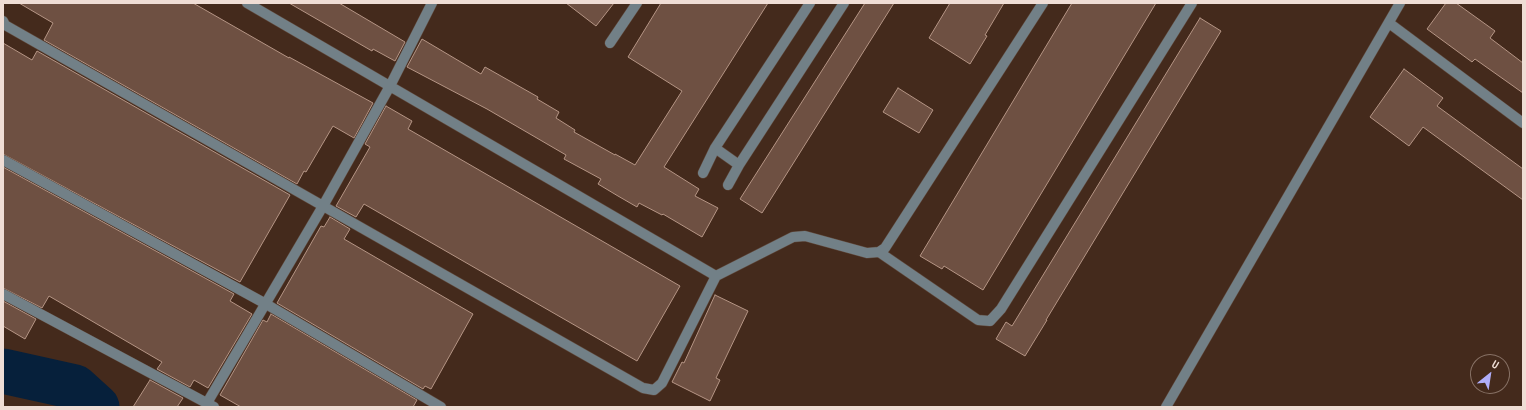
<!DOCTYPE html>
<style>
body{margin:0}
#map{position:relative;width:1526px;height:410px;overflow:hidden;background:#442a1c;font-family:"PT Sans Narrow",sans-serif}
canvas{display:block}
.frame{position:absolute;inset:0;border:4px solid #efddd5;pointer-events:none}
.north{position:absolute;left:1470px;top:354px;width:40px;height:40px;box-sizing:border-box;background:#442a1c;border:1px solid #887266;border-radius:50%;rotate:30deg;font-size:11px;font-weight:700;line-height:16px;text-align:center;color:#efddd5}
.north::after{content:'';display:block;margin:auto;width:14px;height:18px;background:#b0aefa;clip-path:polygon(50% 0,100% 100%,50% 72%,0 100%)}
</style>
<div id="map">
<canvas width="1526" height="410"></canvas>
<div class="frame"></div>
<div class="north">U</div>
</div>
<script>
const context = document.querySelector('canvas').getContext('2d');
context.lineJoin = 'round';
const shape = rows => new Path2D(rows.map(r => 'M' + r).join(''));
function strokePath(path, color, width, dash) { context.strokeStyle = color; context.lineWidth = width; context.lineCap = dash ? 'butt' : 'round'; context.setLineDash(dash || []); context.stroke(path); }
function paint(path, color) { context.fillStyle = color; context.fill(path, 'evenodd'); }
strokePath(shape([
 [3,371,75,387,97,407]
]), '#06203b', 45);
const building = shape([
 [19,3,193,3,289,58,289,57,373,103,354,138,333,126,306,172,304,171,297,184,44,40,53,23,19,3],
 [289,3,339,3,405,42,395,61,373,49,372,51,289,3],
 [566,3,614,3,596,26,566,3],
 [661,3,768,3,664,167,699,189,695,196,718,208,702,237,663,214,662,215,639,203,637,207,618,196,598,184,601,179,564,159,566,155,487,109,407,67,422,39,481,74,485,67,538,97,537,99,559,112,556,118,575,130,574,132,615,155,615,154,635,165,682,91,628,57,661,3],
 [865,3,894,3,762,213,740,199,865,3],
 [950,3,1004,3,985,35,987,36,970,64,929,38,950,3],
 [1072,3,1156,3,983,290,944,266,942,269,920,256,1072,3],
 [1446,3,1456,3,1495,31,1490,38,1523,63,1523,93,1475,59,1472,62,1427,29,1446,3],
 [1200,18,1221,31,1046,320,1047,320,1025,356,996,339,1006,322,1012,326,1200,18],
 [3,43,32,60,37,51,290,195,240,282,3,154,3,43],
 [1404,69,1443,98,1437,106,1523,169,1523,200,1423,127,1409,146,1370,117,1404,69],
 [898,88,933,110,919,133,883,112,898,88],
 [386,106,412,121,408,129,680,286,637,361,364,204,356,217,336,206,370,147,365,144,386,106],
 [3,167,234,294,230,301,252,314,208,388,194,380,190,387,157,369,162,362,49,296,42,308,3,288,3,167],
 [330,217,350,229,344,239,473,314,431,389,425,386,423,389,277,303,321,226,324,227,330,217],
 [715,295,748,311,716,378,720,380,710,401,672,382,682,362,684,363,715,295],
 [3,301,36,319,25,339,3,326,3,301],
 [271,314,417,400,413,407,241,407,220,395,263,320,267,322,271,314],
 [150,380,183,398,177,407,133,407,150,380]
]);
paint(building, '#6e5042');
strokePath(building, '#b59585', 1);
const minor = shape([
 [247,3,716,276,793,237,805,236,867,253,879,252,885,248,1043,3],
 [3,21,5,25,643,388,654,390,662,383,716,276],
 [1389,23,1523,123],
 [610,43,637,3],
 [715,148,739,165],
 [3,160,266,304,441,407],
 [703,173,715,148,810,3],
 [728,185,739,165,844,3],
 [879,252,978,320,990,321,1001,309,1192,3],
 [3,294,214,407],
 [207,407,207,403,323,206,390,86,432,3],
 [1166,407,1400,3]
]);
strokePath(minor, '#5f473a', 11);
strokePath(minor, '#728087', 10);
</script>
